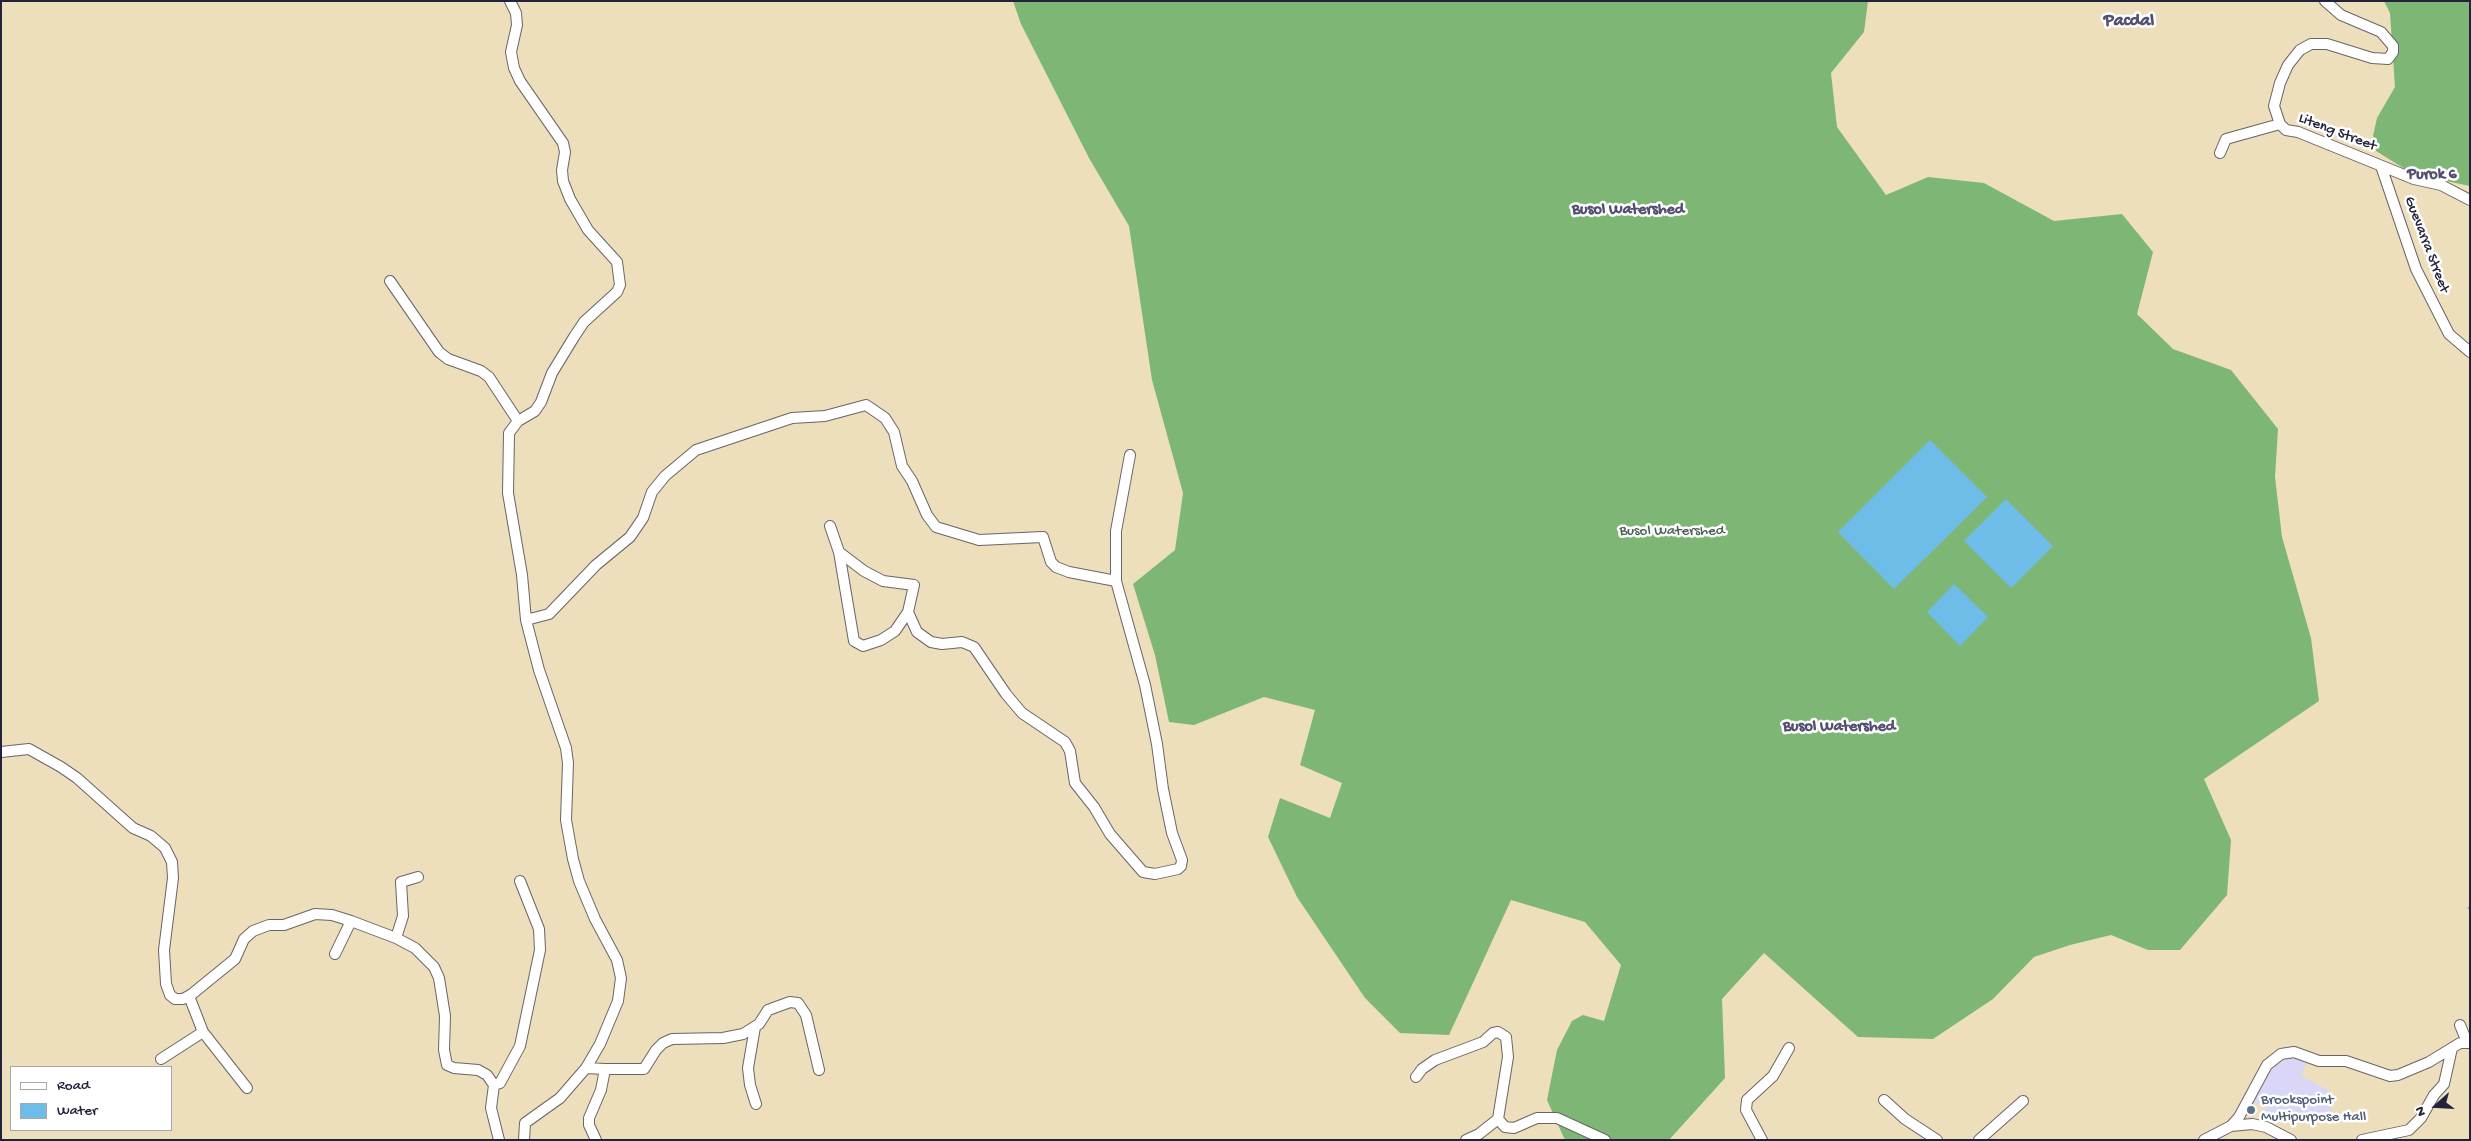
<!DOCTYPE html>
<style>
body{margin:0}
#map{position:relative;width:2471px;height:1141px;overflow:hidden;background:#eddebc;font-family:"Gochi Hand",sans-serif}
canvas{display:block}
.frame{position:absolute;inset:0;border:2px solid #22223b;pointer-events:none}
.legend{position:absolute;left:10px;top:1066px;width:162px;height:65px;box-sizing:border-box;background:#fff;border:1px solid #a7a7b1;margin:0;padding:6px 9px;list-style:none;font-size:15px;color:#22223b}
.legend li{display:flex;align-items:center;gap:10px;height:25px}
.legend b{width:25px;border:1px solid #a7a7b1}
.north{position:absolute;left:2411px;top:1081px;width:50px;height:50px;-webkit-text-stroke:4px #fff;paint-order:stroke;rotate:251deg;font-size:14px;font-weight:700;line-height:20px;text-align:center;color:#22223b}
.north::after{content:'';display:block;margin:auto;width:18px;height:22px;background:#22223b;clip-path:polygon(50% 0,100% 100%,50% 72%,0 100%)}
</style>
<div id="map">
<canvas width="2471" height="1141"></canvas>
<div class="frame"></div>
<ul class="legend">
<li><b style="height:6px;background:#fff"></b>Road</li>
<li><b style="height:14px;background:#6ebde9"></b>Water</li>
</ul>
<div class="north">N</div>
</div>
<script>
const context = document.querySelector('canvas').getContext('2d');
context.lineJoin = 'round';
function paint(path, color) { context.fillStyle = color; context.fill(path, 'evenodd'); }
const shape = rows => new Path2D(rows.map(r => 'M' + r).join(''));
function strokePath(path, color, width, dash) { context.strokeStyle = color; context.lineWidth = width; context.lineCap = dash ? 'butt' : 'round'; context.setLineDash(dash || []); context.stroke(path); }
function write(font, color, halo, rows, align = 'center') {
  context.font = font + ' "Gochi Hand",sans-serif'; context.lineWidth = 5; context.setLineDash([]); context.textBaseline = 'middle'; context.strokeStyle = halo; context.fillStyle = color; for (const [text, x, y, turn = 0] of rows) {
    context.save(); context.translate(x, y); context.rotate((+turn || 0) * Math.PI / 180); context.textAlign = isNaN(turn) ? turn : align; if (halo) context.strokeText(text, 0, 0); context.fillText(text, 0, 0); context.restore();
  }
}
paint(shape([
 [2286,1058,2307,1061,2301,1076,2330,1091,2332,1114,2304,1120,2261,1122,2260,1113,2268,1109,2251,1101,2271,1070]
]), '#dad6f7');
paint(shape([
 [1013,1,1868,1,1864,32,1831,73,1837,127,1886,195,1928,177,1984,183,2054,221,2122,214,2153,252,2137,314,2173,349,2231,370,2278,429,2275,477,2282,537,2311,638,2319,701,2204,779,2231,840,2227,895,2180,950,2148,950,2111,935,2070,945,2034,957,1993,999,1933,1039,1858,1037,1764,953,1722,999,1725,1078,1669,1140,1567,1140,1564,1138,1547,1100,1557,1050,1572,1021,1583,1015,1604,1021,1621,965,1585,922,1511,900,1449,1035,1400,1033,1365,998,1297,897,1268,837,1280,798,1330,818,1342,783,1300,765,1315,710,1264,697,1194,725,1169,722,1155,655,1133,584,1175,550,1183,493,1152,380,1129,226,1089,158,1021,24],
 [2384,1,2470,1,2470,186,2413,174,2376,151,2373,136,2377,118,2395,87,2390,13]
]), '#7eb775');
paint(shape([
 [1930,440,1987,497,1894,589,1838,532],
 [2006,499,2053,546,2011,588,1964,541],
 [1954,584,1988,617,1960,646,1927,612]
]), '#6ebde9');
strokePath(shape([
 [2469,908,2470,908]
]), '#6ebde9', 3);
const minor = shape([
 [510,1,516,13,517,25,511,52,514,68,520,81,563,143,565,152,562,170,563,181,570,199,588,230,617,262,620,285,617,292,584,322,574,337,552,373,541,402,535,411,518,421,509,433,508,493,522,575,526,620,539,670,566,748,568,763,566,820,573,859,579,881,595,919,617,960,621,978,618,1001,600,1044,586,1068,560,1098,525,1123,524,1140],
 [2325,1,2341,15,2381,32,2393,46,2393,52,2388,59,2372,58,2327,44,2311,44,2300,50,2288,65,2280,83,2274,106,2280,124,2286,130,2298,132,2414,179,2441,185,2470,200],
 [2220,153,2226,139,2280,124],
 [2381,166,2416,269,2449,334,2470,352],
 [390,281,439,352,448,359,481,371,489,377,518,421],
 [830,526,839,552,854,641,863,646,881,640,895,631,908,612],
 [1116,581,1116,531,1130,455],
 [526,620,549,614,596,565,630,537,643,518,652,492,665,476,696,450,792,418,825,416,866,405,885,418,894,432,902,466,912,481,927,515,936,527,979,540,1043,537,1051,562,1056,567,1069,572,1116,581,1145,685,1157,744,1163,789,1172,833,1182,860,1181,866,1178,869,1155,874,1143,872,1110,834,1094,807,1075,783,1070,751,1065,742,1022,713,1006,694,974,647,962,642,942,644,931,642,917,632,908,612,914,585,883,581,864,571,839,552],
 [1,752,29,749,61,767,77,778,133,828,151,836,165,848,172,862,173,878,164,950,166,984,170,995,175,999,183,999,192,994,235,959,244,939,253,931,269,925,284,925,315,914,332,915,351,921,396,938,415,948,434,967,439,978,445,1016,444,1050,447,1065,454,1068,478,1070,487,1075,494,1085,491,1108,499,1140],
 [396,938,403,916,401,882,418,877],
 [335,954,351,921],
 [189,996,203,1032,247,1088],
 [2460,1025,2467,1042],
 [755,1027,748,1068,750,1085,756,1104],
 [161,1059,203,1032],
 [586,1068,605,1069,601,1090,589,1118,589,1125,596,1140],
 [605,1069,644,1069,656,1050,663,1043,672,1039,723,1038,743,1034,759,1024,768,1010,790,1002,798,1003,806,1015,819,1070],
 [1416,1077,1422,1069,1435,1060,1483,1042,1493,1033,1498,1032,1506,1037,1508,1057,1498,1119,1479,1134,1466,1140],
 [494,1085,500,1083,520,1046,540,950,539,929,520,881],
 [1884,1100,1905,1119,1937,1140],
 [1498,1119,1505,1127,1514,1128,1537,1118,1557,1118,1605,1140],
 [2231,1126,2252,1124,2266,1127,2291,1140],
 [1762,1140,1746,1110,1747,1100,1773,1076,1789,1048],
 [1979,1140,2023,1101],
 [2204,1140,2231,1126,2239,1117,2267,1065,2281,1054,2294,1052,2319,1061,2346,1061,2390,1076,2398,1075,2429,1062,2460,1043,2470,1043],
 [2362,1140,2409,1130,2421,1118,2434,1095,2444,1084,2452,1048]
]);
strokePath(minor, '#696468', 12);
strokePath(minor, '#fff', 10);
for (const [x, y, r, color] of [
 [2251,1110,5,"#5c6f8a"]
]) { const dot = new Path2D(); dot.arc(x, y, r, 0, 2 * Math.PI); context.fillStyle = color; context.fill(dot); strokePath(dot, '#fff', 2); }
write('15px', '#22223b', '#fff', [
 ["Liteng Street",2337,133,21],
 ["Guevarra Street",2426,245,69]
]);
write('15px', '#4d6156', '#fff', [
 ["Busol Watershed",1672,532]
]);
write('15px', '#4e5e75', '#fff', [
 ["Brookspoint",2261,1101],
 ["Multipurpose Hall",2261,1118]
], 'left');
write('bold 16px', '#524f71', '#fff', [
 ["Purok 6",2432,176],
 ["Busol Watershed",1628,211],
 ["Busol Watershed",1839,728]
]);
write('bold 18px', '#524f71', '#fff', [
 ["Pacdal",2129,22]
]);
</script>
